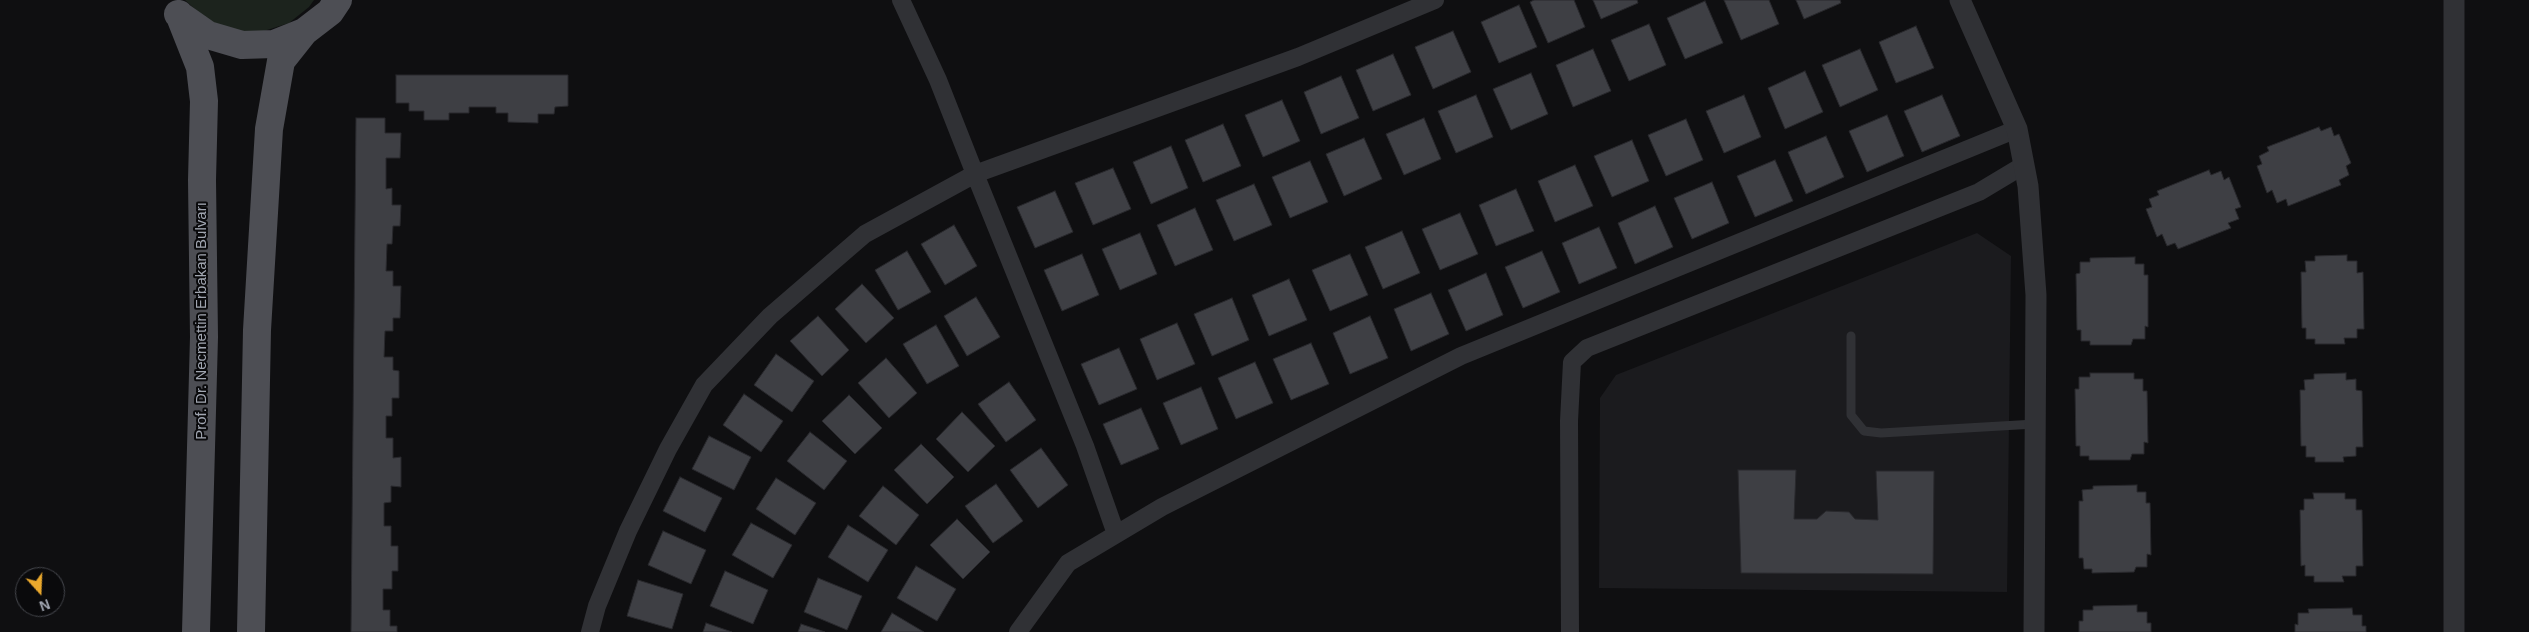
<!DOCTYPE html>
<meta charset="utf-8">
<style>
body{margin:0}
#map{position:relative;width:2529px;height:632px;overflow:hidden;background:#0f0f11;font-family:Arial,sans-serif}
canvas{display:block}
.north{position:absolute;left:15px;top:567px;width:50px;height:50px;box-sizing:border-box;background:#0a0a0c;border:1px solid #46484e;border-radius:50%;rotate:160deg;font-size:14px;font-weight:700;line-height:20px;text-align:center;color:#a1a6b1}
.north::after{content:'';display:block;margin:auto;width:18px;height:22px;background:#eba92d;clip-path:polygon(50% 0,100% 100%,50% 72%,0 100%)}
</style>
<div id="map">
<canvas width="2529" height="632"></canvas>
<div class="north">N</div>
</div>
<script>
const context = document.querySelector('canvas').getContext('2d');
context.lineJoin = 'round';
function paint(path, color) { context.fillStyle = color; context.fill(path, 'evenodd'); }
const shape = rows => new Path2D(rows.map(r => 'M' + r).join(''));
function strokePath(path, color, width, dash) { context.strokeStyle = color; context.lineWidth = width; context.lineCap = dash ? 'butt' : 'round'; context.setLineDash(dash || []); context.stroke(path); }
function write(font, color, halo, rows, align = 'center') {
  context.font = font + ' Arial,sans-serif'; context.lineWidth = 4; context.setLineDash([]); context.textBaseline = 'middle'; context.strokeStyle = halo; context.fillStyle = color; for (const [text, x, y, turn = 0] of rows) {
    context.save(); context.translate(x, y); context.rotate((+turn || 0) * Math.PI / 180); context.textAlign = isNaN(turn) ? turn : align; if (halo) context.strokeText(text, 0, 0); context.fillText(text, 0, 0); context.restore();
  }
}
paint(shape([
 [1977,233,2011,256,2007,592,1599,588,1600,398,1616,375]
]), '#1b1b1e');
paint(shape([
 [185,0,314,0,309,7,289,23,264,31,236,31,209,22]
]), '#1c231d');
const building = shape([
 [1534,0,1574,0,1585,27,1548,43,1530,2,1534,0],
 [1593,0,1637,0,1638,3,1601,19,1593,0],
 [1724,0,1769,0,1779,24,1741,40,1724,0],
 [1796,0,1840,0,1841,3,1804,19,1796,0],
 [1705,1,1723,43,1685,59,1667,18,1705,1],
 [1519,5,1537,47,1499,63,1481,22,1519,5],
 [1649,24,1666,65,1629,81,1611,40,1649,24],
 [1916,26,1934,68,1896,83,1879,42,1916,26],
 [1453,31,1471,72,1433,89,1415,47,1453,31],
 [1593,49,1611,91,1573,107,1556,65,1593,49],
 [1860,49,1878,90,1840,107,1822,65,1860,49],
 [1393,54,1411,95,1373,111,1356,70,1393,54],
 [1805,71,1823,112,1785,129,1768,88,1805,71],
 [1531,73,1548,114,1511,130,1493,89,1531,73],
 [396,75,568,75,568,106,555,107,554,114,538,114,538,123,508,122,508,113,496,113,496,107,469,107,469,113,449,113,449,120,424,120,424,111,409,111,409,103,396,103,396,75],
 [1341,76,1359,118,1321,134,1304,92,1341,76],
 [1476,95,1493,137,1456,153,1438,111,1476,95],
 [1744,95,1761,137,1724,153,1706,111,1744,95],
 [1942,95,1960,136,1922,152,1904,111,1942,95],
 [1282,100,1300,141,1263,157,1245,115,1282,100],
 [1887,115,1904,156,1867,172,1849,131,1887,115],
 [356,118,385,118,385,133,401,133,400,158,386,158,386,189,392,188,392,205,401,205,400,226,393,226,392,244,387,244,386,271,393,271,393,286,401,286,400,318,393,318,393,331,385,331,384,357,393,357,393,370,399,371,399,398,392,398,392,416,386,416,386,438,393,438,393,458,401,457,401,487,391,486,391,502,384,503,384,526,391,526,391,546,398,546,398,571,392,571,392,589,383,589,383,610,390,610,390,626,397,626,397,632,351,632,356,118],
 [1424,118,1441,159,1404,175,1386,134,1424,118],
 [1686,119,1703,160,1666,176,1648,135,1686,119],
 [1223,124,1241,166,1203,182,1185,140,1223,124],
 [2319,127,2321,131,2331,127,2334,136,2339,134,2351,163,2346,166,2349,175,2339,180,2341,185,2288,206,2286,199,2277,203,2272,190,2267,193,2257,166,2262,164,2259,156,2269,151,2267,147,2319,127],
 [1826,136,1844,177,1806,194,1788,152,1826,136],
 [1364,138,1382,179,1344,196,1326,154,1364,138],
 [1632,140,1649,181,1612,197,1594,156,1632,140],
 [1171,146,1188,188,1151,204,1133,162,1171,146],
 [1775,160,1793,201,1755,217,1737,176,1775,160],
 [1310,161,1328,202,1290,218,1272,177,1310,161],
 [1575,165,1593,206,1555,222,1538,181,1575,165],
 [1113,168,1131,209,1093,225,1075,183,1113,168],
 [2209,170,2211,175,2221,171,2224,180,2229,177,2241,207,2235,209,2239,219,2228,223,2231,228,2178,249,2175,243,2167,246,2162,234,2157,237,2146,209,2152,207,2149,199,2159,195,2157,191,2209,170],
 [1712,182,1729,223,1692,239,1674,198,1712,182],
 [1254,184,1272,225,1234,241,1216,200,1254,184],
 [1516,189,1534,231,1496,246,1479,205,1516,189],
 [1055,191,1073,232,1035,248,1017,207,1055,191],
 [1655,206,1673,247,1635,264,1618,223,1655,206],
 [1195,208,1213,250,1175,266,1157,225,1195,208],
 [1460,213,1478,254,1440,270,1422,229,1460,213],
 [954,225,977,266,945,285,921,244,954,225],
 [1599,227,1617,268,1579,284,1562,243,1599,227],
 [1402,231,1420,273,1383,289,1365,247,1402,231],
 [1140,233,1157,274,1120,290,1102,249,1140,233],
 [907,251,931,292,898,310,875,270,907,251],
 [1542,251,1560,292,1523,308,1505,267,1542,251],
 [1082,254,1099,295,1062,311,1044,270,1082,254],
 [1350,254,1368,295,1330,311,1312,270,1350,254],
 [2347,255,2347,261,2357,261,2357,273,2363,272,2364,329,2357,329,2357,338,2344,338,2345,344,2315,344,2315,339,2306,339,2306,328,2302,328,2301,272,2306,272,2305,261,2315,261,2315,256,2347,255],
 [2135,257,2135,264,2144,264,2144,275,2148,275,2148,327,2145,326,2145,339,2133,339,2131,345,2090,345,2090,341,2081,341,2081,330,2077,330,2076,274,2080,273,2080,262,2090,262,2090,258,2135,257],
 [1486,273,1503,315,1466,331,1448,290,1486,273],
 [1289,279,1307,320,1269,336,1252,295,1289,279],
 [862,284,894,318,866,343,835,309,862,284],
 [1431,293,1449,334,1411,351,1394,309,1431,293],
 [976,297,1000,337,967,356,944,316,976,297],
 [1232,298,1249,340,1212,356,1194,314,1232,298],
 [818,316,849,350,822,376,790,341,818,316],
 [1370,316,1388,358,1350,374,1333,333,1370,316],
 [1177,323,1195,364,1157,380,1140,339,1177,323],
 [936,325,959,366,927,384,903,344,936,325],
 [1311,343,1329,384,1291,400,1273,359,1311,343],
 [1119,348,1137,389,1099,405,1081,364,1119,348],
 [776,354,814,381,792,412,754,385,776,354],
 [886,358,917,393,889,418,858,383,886,358],
 [1255,362,1273,403,1236,419,1218,378,1255,362],
 [2090,373,2134,373,2134,379,2143,379,2143,391,2147,391,2148,443,2144,442,2144,454,2132,454,2130,460,2089,460,2089,456,2080,456,2080,446,2076,446,2075,389,2079,389,2079,377,2090,377,2090,373],
 [2346,373,2346,380,2356,379,2356,390,2362,391,2363,447,2356,447,2356,456,2343,457,2344,462,2315,462,2315,457,2306,457,2306,446,2301,446,2300,390,2305,390,2304,380,2314,379,2314,374,2346,373],
 [1009,382,1036,420,1006,442,978,404,1009,382],
 [1201,387,1218,429,1181,445,1163,403,1201,387],
 [744,394,783,421,761,452,723,425,744,394],
 [849,395,882,428,855,454,822,421,849,395],
 [1141,408,1159,449,1121,465,1103,424,1141,408],
 [962,412,995,446,968,472,936,439,962,412],
 [810,432,847,461,824,490,787,461,810,432],
 [709,436,751,457,734,490,692,469,709,436],
 [921,444,954,477,927,504,894,470,921,444],
 [1041,448,1068,485,1038,508,1010,470,1041,448],
 [1738,470,1796,470,1794,519,1817,519,1826,511,1849,512,1855,519,1878,520,1876,471,1934,471,1933,574,1741,573,1738,470],
 [680,477,722,498,705,532,663,511,680,477],
 [776,478,816,503,795,535,756,509,776,478],
 [996,484,1023,521,993,543,965,506,996,484],
 [2137,485,2137,492,2146,492,2146,503,2150,503,2151,555,2147,554,2147,567,2136,567,2134,572,2092,573,2092,569,2084,569,2083,558,2079,558,2079,501,2083,501,2082,490,2093,489,2093,486,2137,485],
 [883,486,919,515,896,545,859,516,883,486],
 [2313,493,2345,493,2345,499,2356,499,2356,510,2362,510,2363,566,2356,566,2356,576,2342,576,2344,582,2314,582,2314,576,2305,576,2305,565,2301,566,2300,510,2304,510,2304,499,2314,499,2313,493],
 [957,519,990,552,963,579,930,545,957,519],
 [751,523,792,545,773,578,732,555,751,523],
 [848,525,888,550,868,582,828,557,848,525],
 [663,531,706,550,691,584,648,565,663,531],
 [916,566,956,589,937,621,897,598,916,566],
 [725,571,768,590,753,624,710,606,725,571],
 [818,578,862,596,847,630,804,612,818,578],
 [638,580,683,594,672,629,627,616,638,580],
 [2137,605,2137,612,2147,612,2147,623,2151,623,2151,632,2079,632,2079,621,2083,621,2083,610,2093,610,2093,606,2137,605],
 [2352,608,2353,615,2362,615,2362,626,2366,626,2366,632,2295,632,2295,624,2298,625,2298,613,2309,613,2308,609,2352,608],
 [892,613,924,632,881,632,892,613],
 [706,623,732,632,703,632,706,623],
 [801,624,825,632,798,632,801,624]
]);
paint(building, '#3e3f44');
strokePath(building, '#29292d', 1);
strokePath(shape([
 [1851,336,1851,415,1864,431,1881,433,2035,424]
]), '#303135', 9);
strokePath(shape([
 [901,0,938,80,975,174,1085,446,1116,534],
 [590,632,597,606,628,531,668,449,704,385,770,316,865,234,975,174,1298,57,1435,0],
 [1018,632,1068,563,1162,507,1461,356,2017,129],
 [1570,632,1569,421,1572,362,1587,348,1979,192,2024,165]
]), '#303135', 18);
strokePath(shape([
 [1960,0,2017,129,2028,186,2036,295,2034,632],
 [2454,632,2454,0]
]), '#303135', 21);
strokePath(shape([
 [178,14,208,35,242,45,274,44,304,32,330,12,338,0],
 [179,14,200,67,204,101,202,180,204,337,196,632],
 [251,632,257,330,269,129,281,61,304,32]
]), '#4d4e54', 28);
write('15px', '#a1a6b1', '#0a0a0c', [
 ["Prof. Dr. Necmettin Erbakan Bulvarı",202,321,-90]
]);
</script>
